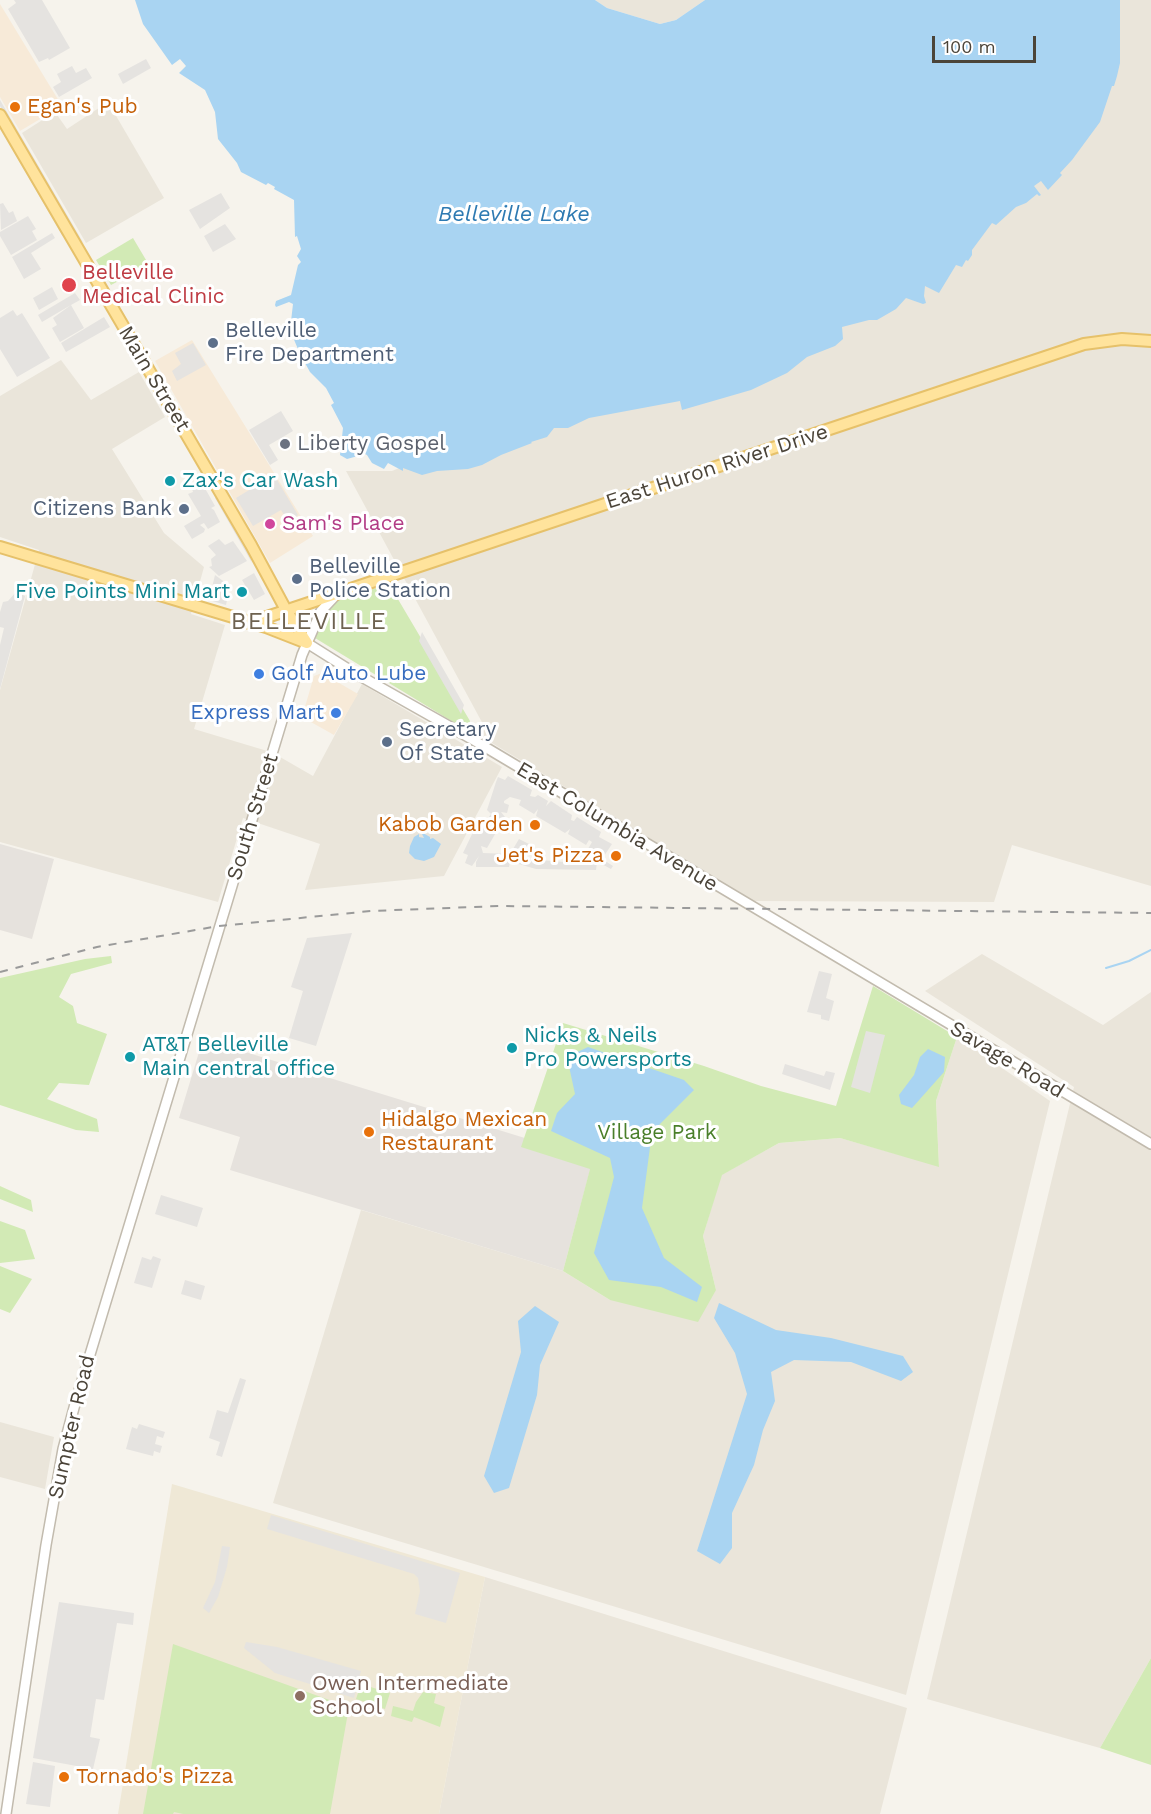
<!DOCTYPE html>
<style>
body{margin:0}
#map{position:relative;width:1151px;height:1814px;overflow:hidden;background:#f6f3ec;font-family:"Work Sans",sans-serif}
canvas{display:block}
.scale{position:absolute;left:932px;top:36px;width:104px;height:27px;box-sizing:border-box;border:3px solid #4b4439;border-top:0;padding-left:8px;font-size:18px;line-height:21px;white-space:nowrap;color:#4b4439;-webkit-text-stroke:4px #fff;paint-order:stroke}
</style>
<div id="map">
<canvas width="1151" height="1814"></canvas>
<div class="scale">100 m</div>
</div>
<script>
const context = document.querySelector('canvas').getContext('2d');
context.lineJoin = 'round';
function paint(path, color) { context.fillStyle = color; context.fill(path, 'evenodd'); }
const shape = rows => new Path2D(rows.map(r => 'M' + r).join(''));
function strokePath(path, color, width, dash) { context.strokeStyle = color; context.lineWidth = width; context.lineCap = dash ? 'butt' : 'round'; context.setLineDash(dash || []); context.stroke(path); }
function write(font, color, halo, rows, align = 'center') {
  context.font = font + ' "Work Sans",sans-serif'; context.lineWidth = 6; context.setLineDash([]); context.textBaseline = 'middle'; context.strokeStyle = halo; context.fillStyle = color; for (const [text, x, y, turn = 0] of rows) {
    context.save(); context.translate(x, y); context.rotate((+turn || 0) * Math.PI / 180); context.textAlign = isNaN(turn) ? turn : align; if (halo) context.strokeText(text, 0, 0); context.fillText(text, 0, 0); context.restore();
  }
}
paint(shape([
 [595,0,705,0,676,20,660,24,607,8],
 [1102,0,1151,0,1151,886,1012,845,994,902,754,901,482,737,484,726,346,471,392,471,945,240],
 [108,102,164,198,86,243,22,133,55,112,67,129],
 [61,360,91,400,139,372,165,417,112,449,164,533,204,567,191,614,225,625,194,729,264,750,280,757,313,776,362,684,502,767,444,876,305,890,320,844,243,818,218,902,0,842,0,690,39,550,0,537,0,396],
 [982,954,1103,1025,1151,992,1151,1658,1100,1748,927,1699,1074,1087,925,991],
 [957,1037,1050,1101,906,1695,273,1503,361,1210,563,1271,610,1300,716,1290,703,1236,721,1175,779,1143,840,1138,939,1166,936,1101],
 [0,1422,54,1437,45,1489,0,1477],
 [485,1577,907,1708,880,1814,439,1814]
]), '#eae5da');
paint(shape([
 [0,4,62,106,20,131,0,97],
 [192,340,313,536,270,563,155,361],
 [322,673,358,694,334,735,302,717,314,676]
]), '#f7ead8');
paint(shape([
 [0,844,54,859,32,939,0,930],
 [203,1039,593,1159,563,1271,230,1170,240,1137,179,1118]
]), '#e6e2dd');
paint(shape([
 [172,1484,485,1577,439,1814,118,1814]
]), '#efe8d6');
paint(shape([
 [133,238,149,265,111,285,96,260],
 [389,584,470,721,469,726,463,728,315,638,325,612,335,601],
 [111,956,112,963,71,974,59,997,73,1006,77,1023,107,1034,89,1085,59,1083,47,1099,97,1119,99,1132,76,1130,0,1105,0,978,85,959],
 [873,986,957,1037,936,1101,939,1167,840,1138,779,1143,722,1175,703,1236,716,1290,698,1322,610,1300,563,1271,590,1169,521,1147,563,1023,704,1066,761,1086,836,1106],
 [0,1186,31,1200,33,1212,0,1199],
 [0,1221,25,1230,35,1259,0,1263],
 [0,1266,32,1279,10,1313,0,1309],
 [173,1644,349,1707,330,1814,183,1814,174,1812,173,1814,143,1814],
 [1151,1658,1151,1765,1100,1748],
 [361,1684,390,1693,385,1709,356,1699],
 [423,1692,436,1694,434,1703,445,1707,440,1727,414,1717,412,1722,391,1716,393,1706,413,1711,416,1702]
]), '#d2eab5');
paint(shape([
 [14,0,42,0,70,48,49,60,48,58,39,62,8,9,16,3],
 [146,59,151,68,123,84,118,74],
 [72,66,76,73,86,68,92,78,59,97,53,87,61,82,57,74],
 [0,100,84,244,72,230,0,106],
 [0,121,58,222,63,237,0,128],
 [221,193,230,208,200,229,189,210],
 [3,203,9,213,13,211,17,221,1,230,0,204],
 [28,216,36,229,32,231,37,240,11,255,0,236,0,232],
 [225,224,236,239,213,252,204,236],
 [52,233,55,238,31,253,41,269,24,279,12,257],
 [101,275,104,279,145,351,135,339,105,286],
 [52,287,58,299,39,310,33,298],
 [75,293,80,300,71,305,84,328,60,342,52,328,57,325,53,318,71,305,42,322,38,315],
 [13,310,17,316,22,313,50,358,17,377,0,349,0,318],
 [104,317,110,327,66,352,61,343],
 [193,343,206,365,177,381,172,371,181,364,175,353],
 [162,379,225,487,214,476,167,394],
 [281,411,293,431,269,445,278,460,270,465,249,430],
 [274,475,298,515,288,521,281,510,253,526,236,498],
 [202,483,215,506,211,508,214,510,220,522,208,529,204,523,200,525,205,529,204,532,192,539,184,526,201,516,188,494,193,492,192,489],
 [218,497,248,550,252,563,215,498],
 [219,539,225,545,233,541,247,561,219,576,209,567,212,566,211,559,216,555,208,546],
 [254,573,265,594,254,600,242,580],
 [215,575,230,586,226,605,209,600],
 [16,592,25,596,0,689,0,645,4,628,0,627,0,612,3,602,8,601],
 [422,632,464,705,461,714,419,641],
 [508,776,532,790,530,796,535,797,538,795,548,801,546,806,551,801,572,815,571,820,574,821,577,817,601,832,599,837,612,844,602,859,613,866,611,869,594,860,594,862,597,862,596,870,536,869,512,862,510,862,509,867,476,867,476,862,479,856,472,866,465,863,468,855,463,853,474,830,481,818,486,821,491,814,487,810,496,782,498,777,505,780],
 [510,797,521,800,519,805,534,814,538,809,536,816,565,833,570,829,568,834,586,845,589,840,592,842,581,861,577,863,527,859,524,855,529,844,519,839,510,854,483,853,481,846,487,848,505,817,501,812,507,813,509,805,504,803,504,801],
 [352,933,316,1046,289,1038,303,991,291,987,307,938],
 [819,971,832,974,826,998,834,1001,829,1021,821,1019,821,1015,807,1012],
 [866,1031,885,1035,870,1093,851,1087],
 [785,1064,824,1076,826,1071,835,1073,830,1090,782,1074],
 [161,1195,203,1208,197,1227,155,1214],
 [153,1256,161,1259,152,1288,134,1283,142,1257,151,1260],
 [185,1280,205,1286,201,1300,181,1294],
 [240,1378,246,1380,222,1457,216,1455,220,1442,209,1438,217,1410,228,1413],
 [139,1424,165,1432,163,1438,157,1436,155,1444,162,1446,160,1453,154,1451,153,1456,126,1449,132,1427,137,1429],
 [271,1515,460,1573,446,1623,415,1614,420,1591,418,1578,414,1574,267,1529],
 [222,1546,230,1547,227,1567,218,1597,209,1613,203,1608,215,1582],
 [59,1602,134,1613,133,1625,117,1623,104,1700,96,1699,90,1737,100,1739,93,1769,33,1758],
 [246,1642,277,1647,361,1671,354,1698,275,1673,244,1648],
 [33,1762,55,1766,50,1807,26,1804]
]), '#e5e3e0');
paint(shape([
 [135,0,595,0,607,8,660,24,676,20,705,0,1120,0,1120,63,1117,76,1114,86,1112,86,1100,122,1072,160,1060,173,1062,175,1048,190,1041,181,1034,186,1041,195,1039,196,1037,194,1026,203,1016,207,996,225,992,223,972,250,972,255,968,261,966,260,962,267,956,265,939,293,925,286,924,296,926,303,923,304,906,298,896,309,877,320,869,320,842,327,843,339,835,346,807,357,787,373,751,390,682,410,680,401,589,418,568,428,554,428,547,437,531,442,532,443,501,455,482,465,468,469,437,471,422,475,403,468,403,471,388,463,384,469,372,463,367,455,365,454,347,459,340,455,343,428,331,405,334,403,326,388,310,372,300,354,290,330,293,304,289,302,276,307,275,305,276,301,291,295,298,265,301,262,297,256,301,249,297,236,295,237,294,200,274,189,275,187,268,183,266,185,241,172,237,163,218,139,215,112,205,90,179,73,186,66,180,59,172,65,143,24],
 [423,833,430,837,430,839,433,838,441,844,434,857,424,861,415,859,409,853,410,846,414,837,419,834,419,837,424,838,422,834],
 [588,1047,684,1080,694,1090,652,1132,642,1208,664,1258,702,1287,697,1302,661,1287,609,1280,594,1253,614,1177,610,1158,551,1131,557,1113,575,1094,567,1057],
 [928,1049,945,1057,944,1072,912,1108,901,1104,899,1095,914,1075,920,1057],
 [719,1303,776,1330,831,1338,903,1356,913,1372,901,1381,851,1362,794,1360,771,1372,775,1401,763,1430,754,1465,732,1513,732,1548,720,1564,697,1551,747,1394,735,1353,714,1318],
 [535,1306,559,1322,540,1365,537,1395,509,1488,494,1493,484,1476,521,1352,518,1321]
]), '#a9d4f2');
strokePath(shape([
 [1106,968,1129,961,1151,950]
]), '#a9d4f2', 2);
const minor = shape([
 [307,643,353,672,470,738,1151,1144],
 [6,1814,46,1545,63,1449,75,1404,302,655,321,611,337,594]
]);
const major = shape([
 [0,115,251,545,286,610,307,643],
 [0,547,266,627,307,643],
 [249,623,1084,344,1122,339,1151,341]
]);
strokePath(minor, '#c2bbae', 12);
strokePath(major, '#e6c16a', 14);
strokePath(minor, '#fff', 9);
strokePath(major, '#ffe39c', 10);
strokePath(shape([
 [0,972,97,947,219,926,371,911,499,906,1151,913]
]), '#9a9a9a', 2, [8, 8]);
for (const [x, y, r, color] of [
 [15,107,6,"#e8710a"],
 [69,285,8,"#e0444e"],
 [213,343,6,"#5c6f8a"],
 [285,444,6,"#6b7280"],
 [170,481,6,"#0f9aa8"],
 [184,509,6,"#5c6f8a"],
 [270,524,6,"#d1479c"],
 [297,579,6,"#5c6f8a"],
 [242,592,6,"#0f9aa8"],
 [259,674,6,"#3f7fe0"],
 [336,713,6,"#3f7fe0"],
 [387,742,6,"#5c6f8a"],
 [535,825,6,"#e8710a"],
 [616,856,6,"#e8710a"],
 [512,1048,6,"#0f9aa8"],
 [130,1057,6,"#0f9aa8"],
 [369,1132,6,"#e8710a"],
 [300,1696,6,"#8d6e63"],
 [64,1777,6,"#e8710a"]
]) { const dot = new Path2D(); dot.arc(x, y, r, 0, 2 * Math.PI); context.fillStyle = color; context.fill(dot); strokePath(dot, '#fff', 2); }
write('21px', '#c56008', '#fff', [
 ["Egan's Pub",27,107],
 ["Kabob Garden",523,825,"right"],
 ["Jet's Pizza",604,856,"right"],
 ["Hidalgo Mexican",381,1120],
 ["Restaurant",381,1144],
 ["Tornado's Pizza",76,1777]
], 'left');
write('21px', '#be3a42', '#fff', [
 ["Belleville",82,273],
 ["Medical Clinic",82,297]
], 'left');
write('21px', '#4e5e75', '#fff', [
 ["Belleville",225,331],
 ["Fire Department",225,355],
 ["Citizens Bank",172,509,"right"],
 ["Belleville",309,567],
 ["Police Station",309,591],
 ["Secretary",399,730],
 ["Of State",399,754]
], 'left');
write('21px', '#4b4439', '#fff', [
 ["Main Street",154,379,59],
 ["East Huron River Drive",717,467,-18],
 ["South Street",253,817,-73],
 ["East Columbia Avenue",617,827,31],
 ["Savage Road",1007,1060,31],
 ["Sumpter Road",72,1427,-77]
]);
write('21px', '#5b616d', '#fff', [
 ["Liberty Gospel",297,444]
], 'left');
write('21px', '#0d838f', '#fff', [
 ["Zax's Car Wash",182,481],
 ["Five Points Mini Mart",230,592,"right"],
 ["Nicks & Neils",524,1036],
 ["Pro Powersports",524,1060],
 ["AT&T Belleville",142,1045],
 ["Main central office",142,1069]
], 'left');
write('21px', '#b23c85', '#fff', [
 ["Sam's Place",282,524]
], 'left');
write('21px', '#366cbe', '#fff', [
 ["Golf Auto Lube",271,674],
 ["Express Mart",324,713,"right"]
], 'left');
write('21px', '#4a7f2a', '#fff', [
 ["Village Park",657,1133]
]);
write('21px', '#785e54', '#fff', [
 ["Owen Intermediate",312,1684],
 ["School",312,1708]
], 'left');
write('italic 22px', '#2e7ab2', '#fff', [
 ["Belleville Lake",514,215]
]);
context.letterSpacing = '1.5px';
write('24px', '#6e6250', '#fff', [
 ["BELLEVILLE",309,622]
]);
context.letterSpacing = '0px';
</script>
